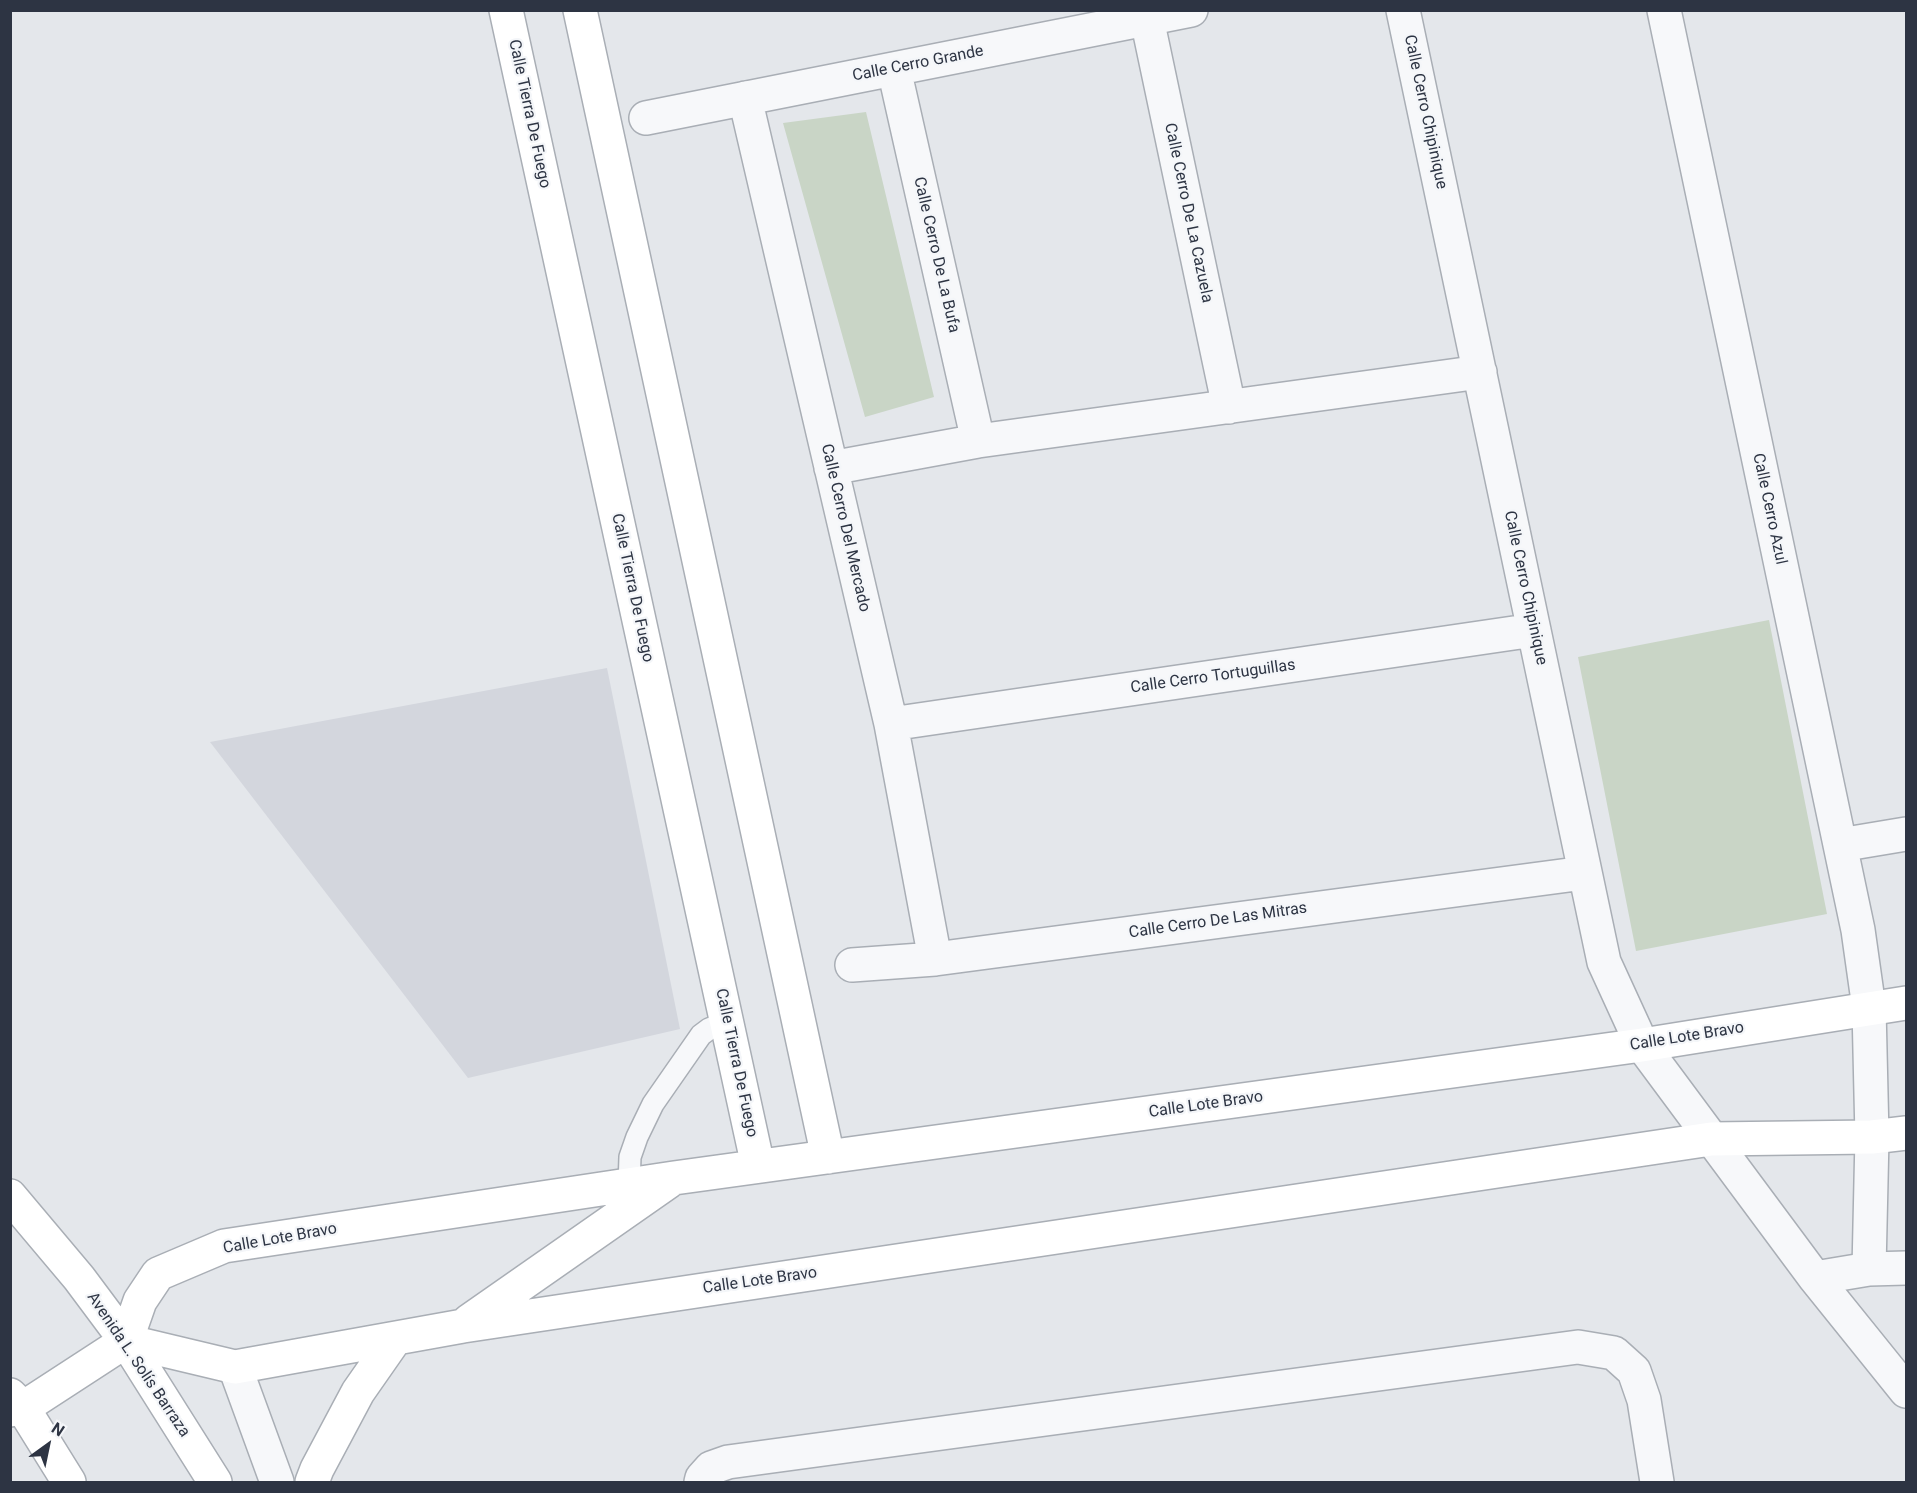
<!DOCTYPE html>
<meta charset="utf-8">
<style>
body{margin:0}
#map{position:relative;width:1917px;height:1493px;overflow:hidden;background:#e4e7eb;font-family:Roboto,sans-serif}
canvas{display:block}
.frame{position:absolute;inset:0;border:12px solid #2d3443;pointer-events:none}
.north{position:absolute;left:18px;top:1415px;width:60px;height:60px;-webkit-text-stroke:4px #f4f6f9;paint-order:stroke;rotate:33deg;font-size:16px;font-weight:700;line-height:24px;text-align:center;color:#2d3443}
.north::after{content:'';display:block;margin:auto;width:21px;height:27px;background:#2d3443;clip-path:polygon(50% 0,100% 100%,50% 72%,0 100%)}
</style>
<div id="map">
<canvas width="1917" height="1493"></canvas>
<div class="frame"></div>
<div class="north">N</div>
</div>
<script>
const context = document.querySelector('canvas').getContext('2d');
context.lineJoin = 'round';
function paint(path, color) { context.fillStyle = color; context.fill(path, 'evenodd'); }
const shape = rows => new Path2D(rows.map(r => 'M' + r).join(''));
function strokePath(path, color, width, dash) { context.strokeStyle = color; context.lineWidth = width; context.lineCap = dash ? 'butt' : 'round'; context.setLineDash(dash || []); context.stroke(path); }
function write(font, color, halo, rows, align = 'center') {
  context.font = font + ' Roboto,sans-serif'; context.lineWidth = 4.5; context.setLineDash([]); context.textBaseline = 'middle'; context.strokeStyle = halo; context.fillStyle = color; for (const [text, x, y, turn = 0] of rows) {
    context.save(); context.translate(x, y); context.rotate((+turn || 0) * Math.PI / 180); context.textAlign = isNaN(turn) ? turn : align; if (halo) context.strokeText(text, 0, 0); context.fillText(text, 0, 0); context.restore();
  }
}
paint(shape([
 [607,668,680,1029,468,1078,210,742]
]), '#d3d6dd');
paint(shape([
 [866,112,934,397,865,417,783,123],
 [1769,620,1827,914,1636,951,1578,657]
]), '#c9d5c6');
const lane = shape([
 [629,1185,630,1157,637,1137,653,1104,701,1035,709,1029,726,1022]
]);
const street = shape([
 [1403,10,1604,962,1642,1045,1815,1278,1906,1391],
 [1664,10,1858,930,1869,1008,1872,1137,1869,1269],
 [1147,19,1229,407],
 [894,69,978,441],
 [745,98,891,724,935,959],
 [646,118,1191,10],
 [831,468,978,441,1480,372],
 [891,724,1534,630],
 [1840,845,1906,834],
 [852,965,935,959,1584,873],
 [1815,1278,1869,1269,1906,1268],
 [235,1367,277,1482],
 [701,1482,702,1478,711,1468,728,1462,1578,1347,1614,1353,1634,1371,1644,1400,1657,1482]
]);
const secondary = shape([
 [506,10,758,1166],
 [580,10,828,1157],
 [10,1196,79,1278,126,1341,215,1482],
 [469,1321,668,1182],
 [126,1341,140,1301,158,1274,224,1246,674,1178,1642,1045,1906,1003],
 [126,1341,235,1367,463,1326,1711,1139,1872,1137,1906,1133],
 [10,1395,23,1408,69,1482],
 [10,1410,23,1408,126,1341],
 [312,1482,317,1469,358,1392,395,1339]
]);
strokePath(lane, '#a9aeb5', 24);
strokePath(street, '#a9aeb5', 36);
strokePath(secondary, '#a9aeb5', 36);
strokePath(lane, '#f7f8fa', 21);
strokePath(street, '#f7f8fa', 33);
strokePath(secondary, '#fff', 33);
write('16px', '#2d3443', '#f4f6f9', [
 ["Calle Cerro Grande",918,64,-11],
 ["Calle Cerro Chipinique",1425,112,78],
 ["Calle Tierra De Fuego",529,114,78],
 ["Calle Cerro De La Cazuela",1188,213,78],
 ["Calle Cerro De La Bufa",936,255,77],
 ["Calle Cerro Azul",1769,509,78],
 ["Calle Cerro Del Mercado",845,528,77],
 ["Calle Tierra De Fuego",632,588,78],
 ["Calle Cerro Chipinique",1525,588,78],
 ["Calle Cerro Tortuguillas",1213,677,-8],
 ["Calle Cerro De Las Mitras",1218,921,-8],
 ["Calle Lote Bravo",1687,1037,-9],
 ["Calle Tierra De Fuego",736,1063,78],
 ["Calle Lote Bravo",1206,1105,-8],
 ["Calle Lote Bravo",280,1239,-10],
 ["Calle Lote Bravo",760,1281,-8],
 ["Avenida L. Solís Barraza",138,1365,56]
]);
</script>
